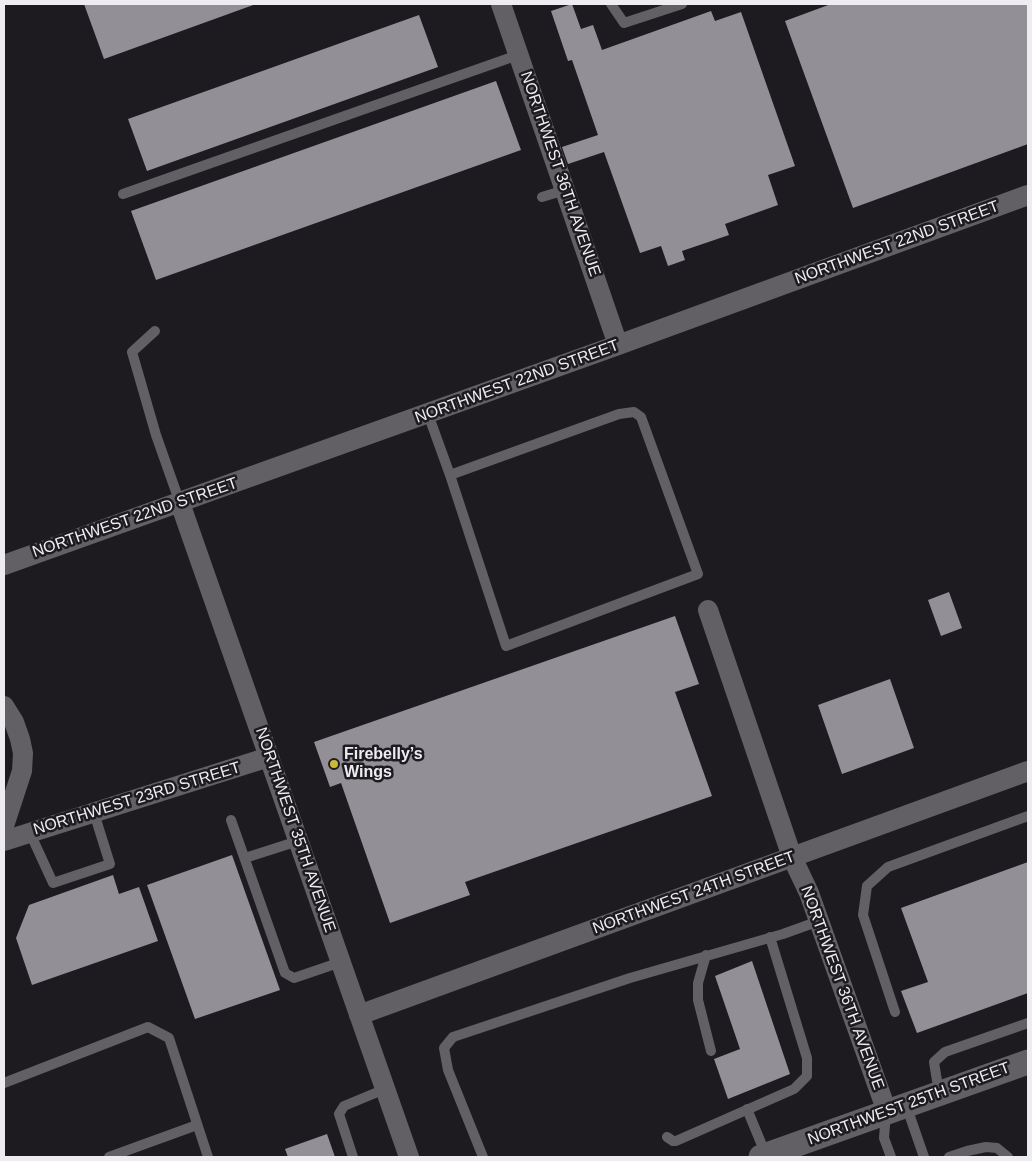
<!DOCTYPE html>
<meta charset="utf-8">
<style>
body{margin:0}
#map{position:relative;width:1032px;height:1161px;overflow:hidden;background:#1e1b20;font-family:Helvetica,sans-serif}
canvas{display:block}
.frame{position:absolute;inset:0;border:5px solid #eeecf0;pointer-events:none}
</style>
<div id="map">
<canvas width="1032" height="1161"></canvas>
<div class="frame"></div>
</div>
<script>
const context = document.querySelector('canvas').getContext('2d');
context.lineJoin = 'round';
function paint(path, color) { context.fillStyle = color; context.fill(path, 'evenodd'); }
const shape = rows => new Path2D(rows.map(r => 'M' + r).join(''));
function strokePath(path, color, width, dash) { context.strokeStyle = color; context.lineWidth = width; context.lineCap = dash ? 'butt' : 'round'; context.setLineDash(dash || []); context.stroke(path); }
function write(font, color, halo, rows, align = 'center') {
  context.font = font + ' Helvetica,sans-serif'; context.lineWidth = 5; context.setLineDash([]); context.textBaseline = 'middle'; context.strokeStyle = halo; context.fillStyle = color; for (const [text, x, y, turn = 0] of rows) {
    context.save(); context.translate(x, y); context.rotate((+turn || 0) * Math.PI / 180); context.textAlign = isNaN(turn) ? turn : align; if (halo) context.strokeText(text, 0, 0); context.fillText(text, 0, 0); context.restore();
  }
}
paint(shape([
 [84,4,256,4,104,59],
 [572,4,581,29,593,25,602,50,711,11,715,21,741,12,795,166,768,175,778,205,725,224,729,235,682,251,685,260,668,266,661,246,640,253,604,152,568,164,562,147,598,135,572,60,568,61,551,11],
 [831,4,1028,4,1028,144,853,208,785,21],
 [419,15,438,67,147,171,128,119],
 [496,81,521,150,156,280,131,211],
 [949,592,962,628,941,636,928,600],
 [675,616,699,684,675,692,712,796,465,882,470,895,390,923,341,783,330,787,314,742],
 [890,679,914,748,842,774,818,705],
 [232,855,280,990,195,1019,147,885],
 [1028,862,1028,993,917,1033,901,991,928,982,901,908],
 [113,875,119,894,139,887,158,941,32,985,16,938,29,905],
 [752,961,790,1074,728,1099,714,1059,740,1049,715,976],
 [327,1134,335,1157,288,1157,285,1149]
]), '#938f96');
strokePath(shape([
 [611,4,624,23,682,4],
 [123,194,518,55],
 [542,197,565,190],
 [155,331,132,352,156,435,180,503],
 [428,414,450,475,506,646,698,574,641,417,634,412,619,414,450,475],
 [231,820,285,973,294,978,341,962],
 [30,833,53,883,110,864,94,813],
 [245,858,298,841],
 [706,955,698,983,698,1000,711,1051],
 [895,1012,863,915,867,886,888,867,1028,816],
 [4,1083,148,1027,169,1038,208,1157],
 [939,1093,934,1062,945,1052,1028,1023],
 [906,1105,924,1157],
 [747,1109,766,1155],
 [886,1112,884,1138,891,1157],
 [667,1137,673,1141,676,1141,794,1089,807,1076,807,1058,770,937],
 [109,1157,197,1125],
 [353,1157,339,1114,344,1106,385,1089],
 [483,1157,448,1070,444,1048,453,1037,630,978,783,934,819,921],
 [949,1157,967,1151,986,1147,997,1148,1008,1157]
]), '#625f65', 10);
strokePath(shape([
 [501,4,618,345],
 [180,503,409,1157],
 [4,565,618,345,1028,195],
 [708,610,792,857,809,893,887,1112],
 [4,706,14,722,20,739,23,753,22,771,4,826],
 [4,841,269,757],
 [359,1015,1028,771]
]), '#625f65', 20);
strokePath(shape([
 [761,1157,1028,1062]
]), '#625f65', 25);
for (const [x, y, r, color] of [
 [334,764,5,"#ccb938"]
]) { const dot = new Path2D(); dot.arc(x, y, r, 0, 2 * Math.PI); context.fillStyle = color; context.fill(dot); strokePath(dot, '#1e1b20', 2); }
write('16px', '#eeecf0', '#1e1b20', [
 ["NORTHWEST 36TH AVENUE",560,174,71],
 ["NORTHWEST 22ND STREET",897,243,-20],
 ["NORTHWEST 22ND STREET",517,382,-20],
 ["NORTHWEST 22ND STREET",135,518,-19],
 ["NORTHWEST 23RD STREET",137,799,-17],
 ["NORTHWEST 35TH AVENUE",295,830,71],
 ["NORTHWEST 24TH STREET",694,893,-20],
 ["NORTHWEST 36TH AVENUE",842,988,70],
 ["NORTHWEST 25TH STREET",909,1104,-20]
]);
write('bold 16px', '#eeecf0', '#1e1b20', [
 ["Firebelly’s",344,755],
 ["Wings",344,773]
], 'left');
</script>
